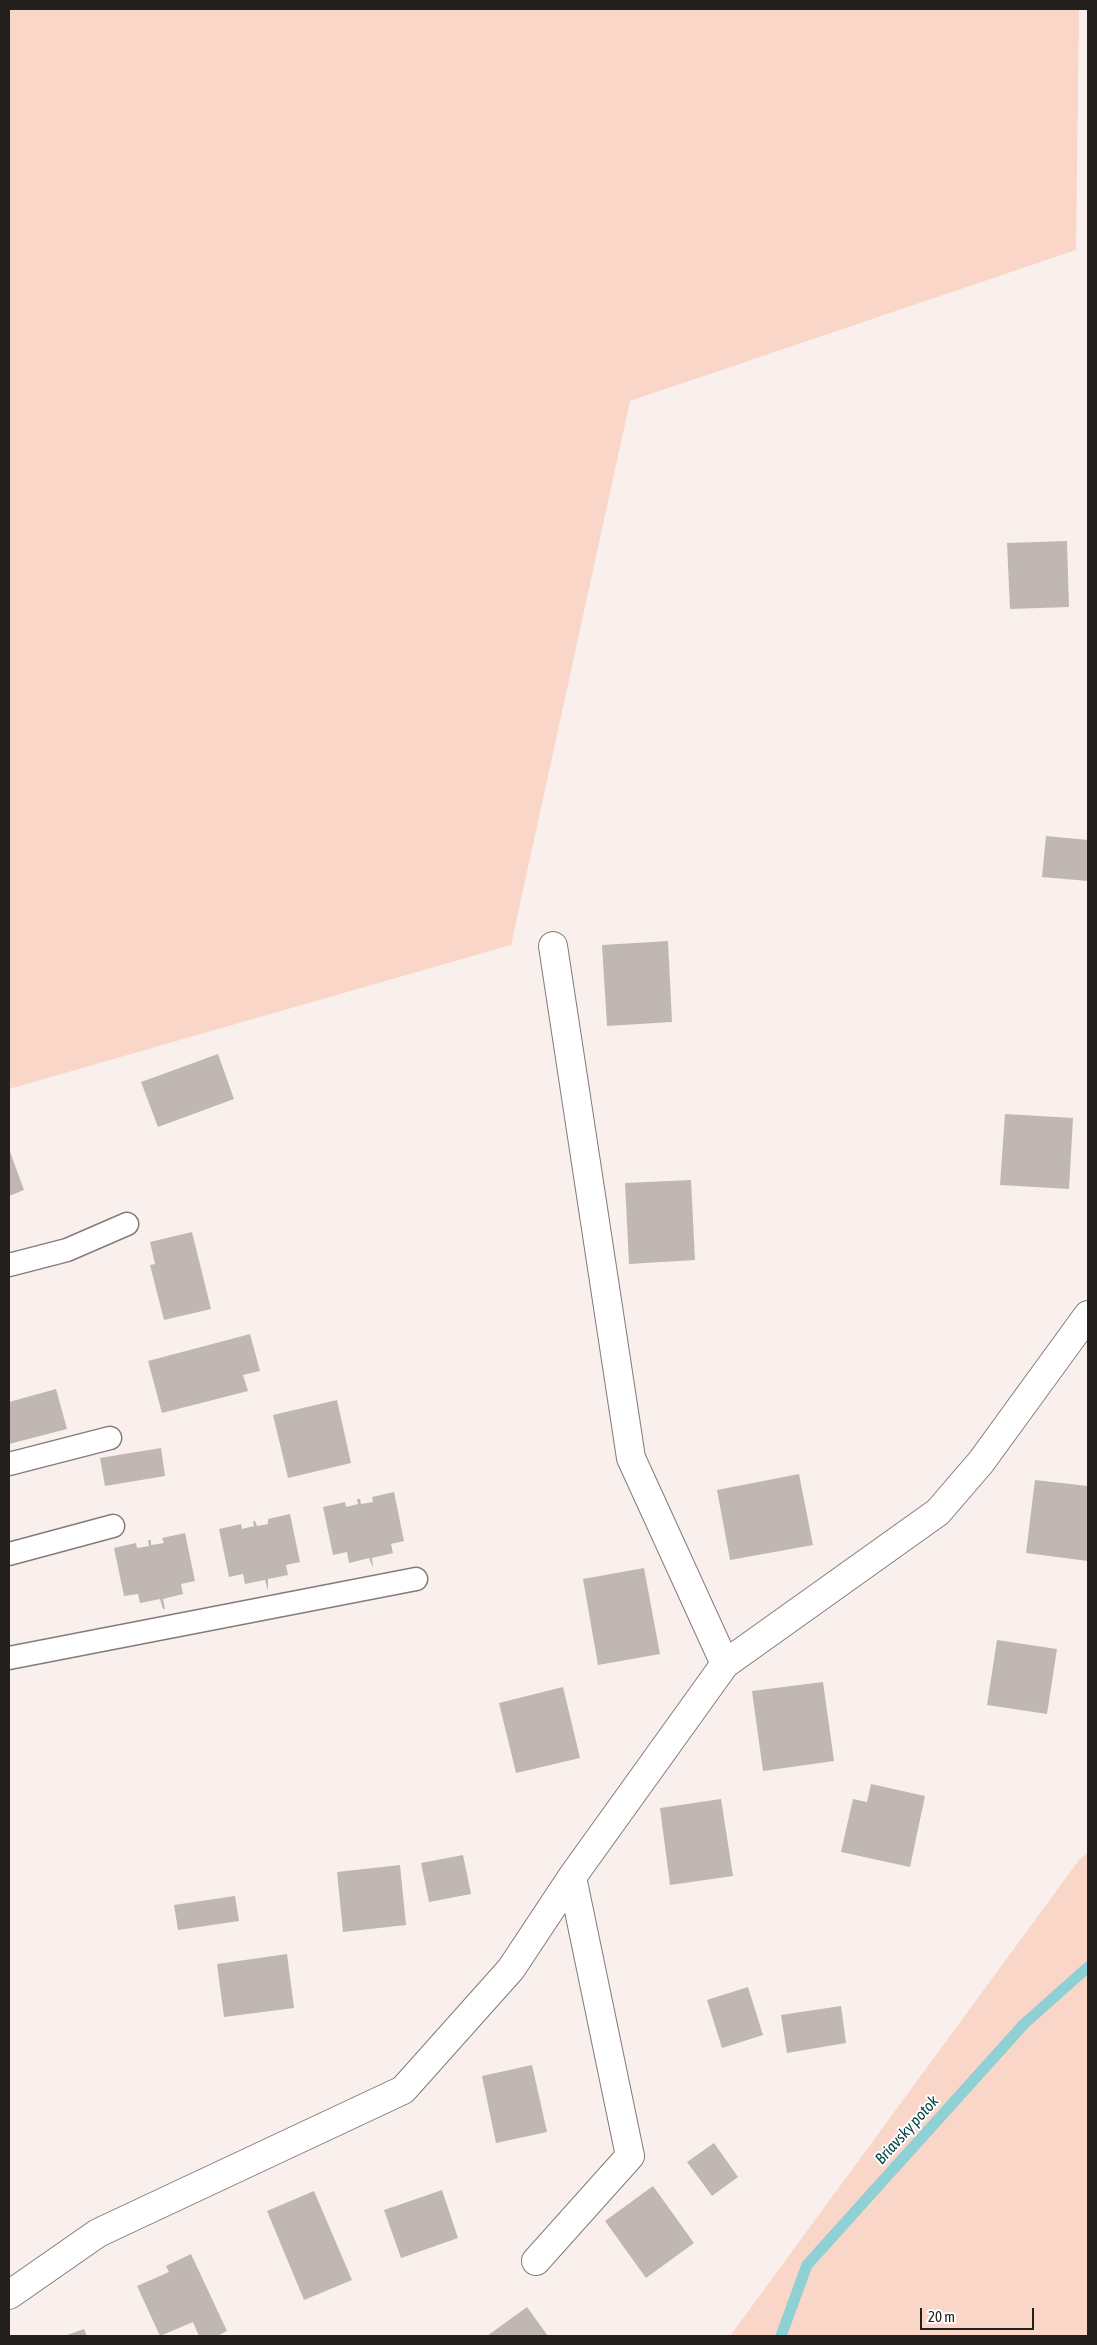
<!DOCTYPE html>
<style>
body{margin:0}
#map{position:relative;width:1097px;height:2345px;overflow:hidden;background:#f9f0ed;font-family:"Asap Condensed",sans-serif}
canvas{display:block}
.frame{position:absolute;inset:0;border:10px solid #23201e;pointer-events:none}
.scale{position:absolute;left:920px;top:2308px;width:114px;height:22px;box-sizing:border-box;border:2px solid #23201e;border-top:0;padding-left:6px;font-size:15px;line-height:18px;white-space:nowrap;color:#23201e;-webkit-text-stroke:4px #fff;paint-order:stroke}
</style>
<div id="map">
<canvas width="1097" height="2345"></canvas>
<div class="frame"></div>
<div class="scale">20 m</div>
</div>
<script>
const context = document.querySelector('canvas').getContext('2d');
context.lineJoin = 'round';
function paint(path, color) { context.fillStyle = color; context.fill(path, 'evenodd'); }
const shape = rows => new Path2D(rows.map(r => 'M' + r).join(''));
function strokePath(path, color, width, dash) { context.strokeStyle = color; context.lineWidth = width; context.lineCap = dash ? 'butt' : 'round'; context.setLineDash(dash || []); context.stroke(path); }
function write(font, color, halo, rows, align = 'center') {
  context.font = font + ' "Asap Condensed",sans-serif'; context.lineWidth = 4; context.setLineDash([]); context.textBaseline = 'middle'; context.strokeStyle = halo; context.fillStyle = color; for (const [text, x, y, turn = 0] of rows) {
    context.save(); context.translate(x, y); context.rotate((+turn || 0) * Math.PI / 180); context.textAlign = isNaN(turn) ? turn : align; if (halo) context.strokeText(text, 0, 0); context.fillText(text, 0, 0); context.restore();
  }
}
paint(shape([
 [9,9,1079,9,1076,250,630,401,511,945,9,1089],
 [1088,1852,1088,2336,730,2336,1079,1860]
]), '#f9d6c8');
strokePath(shape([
 [781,2336,807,2265,1024,2024,1088,1967]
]), '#8ed0d3', 11);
paint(shape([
 [1067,541,1069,607,1010,609,1007,543],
 [1046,836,1088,840,1088,881,1042,877],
 [668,941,672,1022,607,1026,602,945],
 [218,1054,234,1099,158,1127,141,1082],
 [1005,1114,1073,1118,1069,1189,1000,1185],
 [9,1149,24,1190,9,1196],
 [691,1180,695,1260,629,1264,625,1183],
 [192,1232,211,1309,164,1320,150,1265,155,1264,150,1242],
 [250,1334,260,1371,243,1375,248,1391,162,1413,148,1361],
 [56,1389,67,1429,9,1444,9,1402],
 [337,1400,351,1463,288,1478,273,1415],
 [161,1448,165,1476,105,1486,100,1458],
 [799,1474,813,1545,730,1560,717,1490],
 [1035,1480,1088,1486,1088,1561,1026,1553],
 [394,1492,404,1541,391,1544,393,1553,372,1558,373,1568,369,1558,349,1563,347,1552,333,1555,323,1507,345,1502,346,1507,358,1504,357,1499,360,1499,361,1504,373,1502,372,1497],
 [290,1514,300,1562,286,1565,288,1575,268,1579,268,1591,265,1580,245,1584,243,1574,229,1577,219,1529,241,1524,242,1529,254,1526,253,1521,255,1521,257,1526,268,1524,268,1519],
 [185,1533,195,1581,181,1584,183,1594,163,1599,165,1609,163,1609,160,1599,140,1603,138,1594,124,1596,114,1548,136,1543,137,1548,149,1546,148,1540,151,1540,151,1545,164,1543,162,1538],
 [644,1568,660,1654,598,1665,583,1579],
 [997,1640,1057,1649,1047,1714,987,1705],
 [823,1682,834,1761,763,1771,752,1691],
 [563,1687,580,1758,516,1773,499,1703],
 [871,1784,925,1796,910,1867,841,1852,853,1799,867,1802],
 [721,1799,733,1876,670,1885,660,1808],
 [463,1855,471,1894,429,1902,421,1863],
 [400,1865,406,1925,343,1932,337,1872],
 [235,1896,239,1921,178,1930,174,1905],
 [287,1954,294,2008,224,2017,217,1964],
 [748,1987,763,2035,722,2048,707,2000],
 [841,2006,846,2043,787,2053,781,2015],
 [532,2065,547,2132,496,2143,482,2076],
 [714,2143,738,2177,712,2196,687,2162],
 [653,2186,694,2243,646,2278,605,2221],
 [442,2190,458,2238,401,2258,384,2210],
 [314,2191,352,2280,304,2300,267,2211],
 [191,2254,227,2331,217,2336,199,2336,193,2322,160,2336,137,2286,169,2272,166,2266],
 [527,2307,548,2336,487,2336],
 [84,2329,87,2336,64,2336]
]), '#c0b7b4');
const lane = shape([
 [9,1265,67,1250,127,1224],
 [9,1464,110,1438],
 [9,1554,113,1526],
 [9,1658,416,1579]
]);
const street = shape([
 [553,946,631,1458,725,1664],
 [536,2261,630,2156,572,1877],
 [9,2295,98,2233,403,2090,511,1969,572,1877,725,1664,938,1512,981,1462,1088,1315]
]);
strokePath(lane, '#837b78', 25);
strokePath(street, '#837b78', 30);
strokePath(lane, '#fff', 22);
strokePath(street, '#fff', 28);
write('italic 16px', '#044547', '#fff', [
 ["Briavsky potok",907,2130,-48]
]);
</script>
